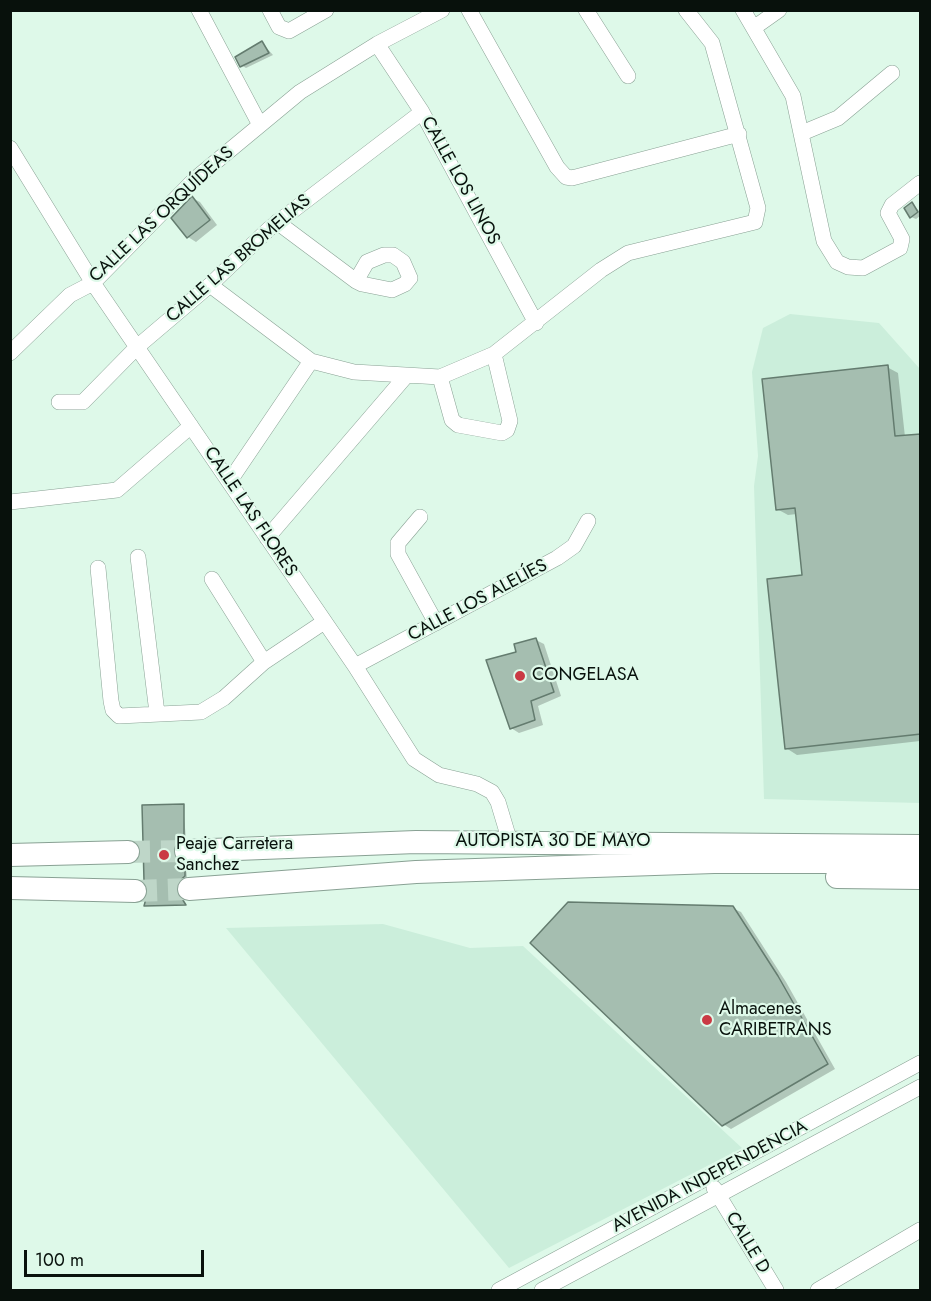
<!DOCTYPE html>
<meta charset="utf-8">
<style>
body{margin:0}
#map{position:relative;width:931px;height:1301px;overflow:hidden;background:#def9e9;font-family:Jost,sans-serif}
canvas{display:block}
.frame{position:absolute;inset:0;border:12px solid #08110c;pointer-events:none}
.scale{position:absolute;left:24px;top:1250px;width:180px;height:27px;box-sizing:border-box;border:3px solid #08110c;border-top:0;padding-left:8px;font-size:18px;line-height:21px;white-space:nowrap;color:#08110c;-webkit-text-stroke:4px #def9e9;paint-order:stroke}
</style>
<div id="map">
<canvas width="931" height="1301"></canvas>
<div class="frame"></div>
<div class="scale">100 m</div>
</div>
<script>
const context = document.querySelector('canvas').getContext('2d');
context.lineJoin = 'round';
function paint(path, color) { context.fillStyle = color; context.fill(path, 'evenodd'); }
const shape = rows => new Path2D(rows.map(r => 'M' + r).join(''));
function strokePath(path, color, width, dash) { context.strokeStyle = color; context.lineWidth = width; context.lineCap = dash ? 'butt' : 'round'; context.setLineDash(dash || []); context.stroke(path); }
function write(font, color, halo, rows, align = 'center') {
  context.font = font + ' Jost,sans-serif'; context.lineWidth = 4.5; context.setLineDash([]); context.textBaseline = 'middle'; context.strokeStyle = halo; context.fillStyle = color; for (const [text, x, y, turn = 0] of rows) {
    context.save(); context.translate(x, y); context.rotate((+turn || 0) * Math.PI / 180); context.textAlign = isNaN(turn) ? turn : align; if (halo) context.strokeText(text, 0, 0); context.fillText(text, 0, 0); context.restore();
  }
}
paint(shape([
 [790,314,879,323,920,369,920,803,764,799,754,486,758,456,752,372,763,328],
 [383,924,470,948,523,946,742,1148,509,1268,226,928]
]), '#cbeedb');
paint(shape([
 [262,43,273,55,246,68,241,65],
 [192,198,200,202,217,225,196,242,188,237],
 [912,204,920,212,920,216,916,219,911,217],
 [887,367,898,373,905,437,920,435,920,741,797,755,786,748,804,576,797,514,788,515,777,509],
 [536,640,544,644,561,696,538,706,543,725,519,733,511,728,517,653],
 [183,805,186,839,176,845,174,853,177,861,186,867,187,878,179,884,177,891,186,905,148,906],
 [732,908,741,912,786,982,835,1069,731,1129,723,1124]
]), '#0003');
const building = shape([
 [262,41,269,53,240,67,235,57,262,41],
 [192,196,210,220,187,238,171,218,192,196],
 [912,202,918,212,910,218,904,208,912,202],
 [888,365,895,436,921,434,921,734,785,749,767,579,802,575,795,508,776,510,762,379,888,365],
 [536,638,554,692,531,701,535,720,510,729,486,660,516,652,514,644,536,638],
 [184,804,184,838,174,844,173,851,175,859,185,864,185,876,177,883,176,889,186,905,144,906,148,891,144,881,142,805,184,804],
 [568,902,733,906,778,976,828,1064,722,1126,530,943,568,902]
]);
paint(building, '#a5beb0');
strokePath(building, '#647c6f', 1.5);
strokePath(shape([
 [128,852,186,851],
 [135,891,189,889]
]), '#bed6c8', 22, [22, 11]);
const minor = shape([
 [199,10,260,125],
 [270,10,279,27,289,31,326,10],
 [469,10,557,167,566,177,572,178,739,134],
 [586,10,628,76],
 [743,10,793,96,824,241,837,262,848,267,863,268,900,248,902,239,888,213,892,205,920,183],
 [755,27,779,10],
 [377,44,422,112,536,323],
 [802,133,838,118,892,73],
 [10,148,93,283,355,666,414,759,439,775,477,784,492,792,498,802,510,842],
 [277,222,356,281,362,284,392,290,405,284,410,278,403,262,393,255,384,255,367,262,356,281],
 [210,285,311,361,354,372,440,377,494,354,601,270,628,253,755,222,758,208,712,43,686,10],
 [10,353,70,295,93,283,195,179,300,92,377,44,442,10],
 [440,377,452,420,458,425,502,433,507,430,510,421,494,354],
 [59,402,83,402,137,347,210,285,270,228,422,112],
 [229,482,311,361],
 [10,502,117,490,191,426],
 [420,517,398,543,398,554,436,623],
 [267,538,406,376],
 [138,557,157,713],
 [98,568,111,701,113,710,119,716,201,712,224,698,264,662,324,622],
 [212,579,264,662],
 [355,666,557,558,574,546,588,521],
 [714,1188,776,1290],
 [499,1290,920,1063],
 [542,1290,920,1087],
 [818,1290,920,1230]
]);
const highway = shape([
 [186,851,416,842,920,846],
 [10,855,128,852],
 [837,877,920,878],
 [10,888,135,891],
 [189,889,416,872,714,862,920,862]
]);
strokePath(minor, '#89a194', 16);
strokePath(highway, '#89a194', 24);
strokePath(minor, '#fff', 15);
strokePath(highway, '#fff', 22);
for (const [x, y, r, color] of [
 [520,676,6,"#ca3a44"],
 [164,855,6,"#ca3a44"],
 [707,1020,6,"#ca3a44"]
]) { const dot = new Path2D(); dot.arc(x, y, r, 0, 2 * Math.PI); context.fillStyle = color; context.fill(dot); strokePath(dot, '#def9e9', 2); }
write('18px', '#08110c', '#def9e9', [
 ["CALLE LOS LINOS",460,181,61],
 ["CALLE LAS ORQUÍDEAS",162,215,-43],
 ["CALLE LAS BROMELIAS",239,259,-41],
 ["CALLE LAS FLORES",250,512,56],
 ["CALLE LOS ALELÍES",478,601,-28],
 ["AUTOPISTA 30 DE MAYO",553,842],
 ["AVENIDA INDEPENDENCIA",710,1177,-28],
 ["CALLE D",747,1243,59]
]);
write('18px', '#08110c', '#def9e9', [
 ["CONGELASA",532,676],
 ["Peaje Carretera",176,845],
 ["Sanchez",176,866],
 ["Almacenes",719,1010],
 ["CARIBETRANS",719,1031]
], 'left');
</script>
